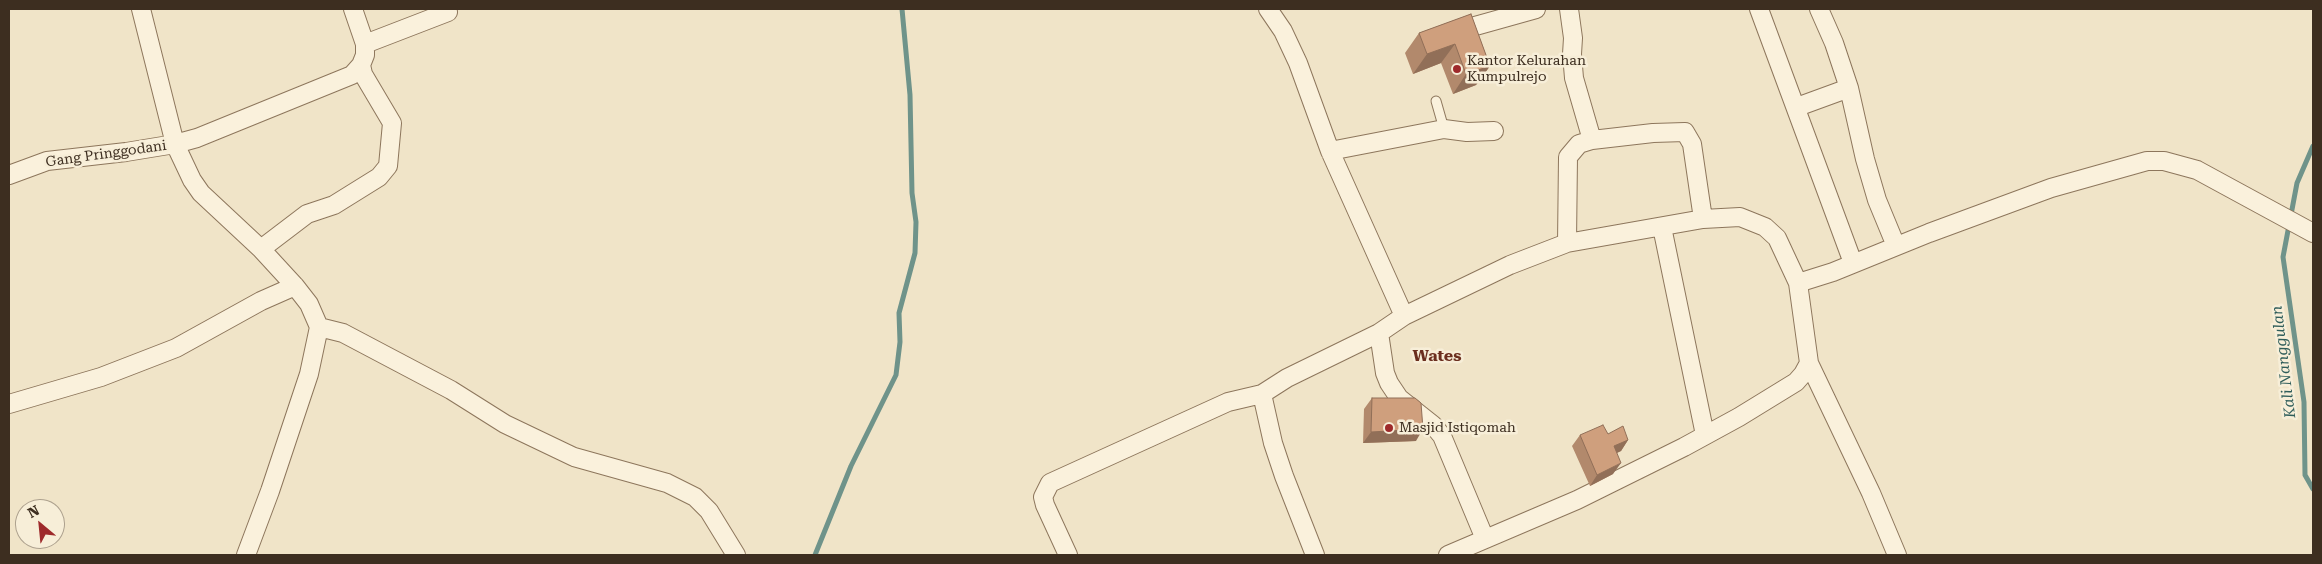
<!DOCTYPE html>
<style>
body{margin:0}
#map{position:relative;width:2322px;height:564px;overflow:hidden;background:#f0e4c8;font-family:"Roboto Serif",serif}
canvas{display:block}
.frame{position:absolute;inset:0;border:10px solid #3d2e20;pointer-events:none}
.north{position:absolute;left:15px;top:499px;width:50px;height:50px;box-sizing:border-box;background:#f7eed8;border:1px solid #ada18e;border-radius:50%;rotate:332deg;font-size:14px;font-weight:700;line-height:20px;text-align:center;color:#3d2e20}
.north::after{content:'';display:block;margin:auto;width:18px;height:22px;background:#9e2a2b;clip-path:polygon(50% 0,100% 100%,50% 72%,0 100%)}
</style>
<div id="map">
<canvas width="2322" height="564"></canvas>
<div class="frame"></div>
<div class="north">N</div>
</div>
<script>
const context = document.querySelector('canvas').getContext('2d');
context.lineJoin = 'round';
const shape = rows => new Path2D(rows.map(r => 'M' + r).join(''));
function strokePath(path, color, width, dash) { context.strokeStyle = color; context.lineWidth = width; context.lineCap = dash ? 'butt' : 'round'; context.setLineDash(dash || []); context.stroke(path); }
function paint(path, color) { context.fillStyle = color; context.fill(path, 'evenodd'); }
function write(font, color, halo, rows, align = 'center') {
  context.font = font + ' "Roboto Serif",serif'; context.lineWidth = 5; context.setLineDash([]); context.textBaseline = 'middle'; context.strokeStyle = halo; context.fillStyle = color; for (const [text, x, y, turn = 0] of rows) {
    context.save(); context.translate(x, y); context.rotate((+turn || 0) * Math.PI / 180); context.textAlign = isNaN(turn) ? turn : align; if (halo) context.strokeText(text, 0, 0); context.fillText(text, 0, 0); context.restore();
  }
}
strokePath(shape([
 [2313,146,2297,183,2283,257,2304,402,2305,475,2313,489],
 [815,555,851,466,896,375,900,342,899,313,915,253,916,222,912,193,910,95,902,9]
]), '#6f938a', 5);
const lane = shape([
 [1436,101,1444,129]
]);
const street = shape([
 [141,9,175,144,192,180,201,193,261,249,295,286,309,304,319,327,309,374,270,491,246,555],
 [1268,9,1283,31,1298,63,1330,151,1404,316,1379,333,1287,378,1262,394,1273,443,1284,476,1315,555],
 [1569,9,1573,38,1572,54,1574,78,1592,140],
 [1759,9,1853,263],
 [1819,9,1834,43,1849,88,1865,159,1877,200,1896,246],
 [1468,28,1536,9],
 [365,44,448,12],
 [1797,107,1849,88],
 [1330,151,1444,129,1467,132,1494,131],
 [9,175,47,161,126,152,175,144,197,138,352,75,361,65,365,55,365,44,353,9],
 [1662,227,1705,435],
 [1567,243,1568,157,1579,144,1592,140,1653,133,1685,132,1692,144,1703,219],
 [261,249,307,214,334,205,379,177,388,166,392,123,363,74,361,65],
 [1798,283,1833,272,1929,233,2051,188,2147,161,2164,161,2197,170,2313,233],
 [1404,316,1510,265,1567,243,1703,219,1740,217,1765,227,1777,238,1798,283,1809,363,1803,374,1796,382,1739,417,1684,447,1577,500,1448,555],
 [319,327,343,333,451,390,505,424,574,457,667,483,695,497,709,511,736,555],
 [1379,333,1385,373,1389,383,1399,398,1433,425,1442,436,1485,539],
 [1809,363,1871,493,1897,555],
 [9,404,101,377,176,348,261,301,295,286],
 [1068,555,1045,505,1043,497,1050,483,1228,402,1262,394]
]);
strokePath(lane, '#8d765c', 11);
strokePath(street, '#8d765c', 20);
strokePath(lane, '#faf1dc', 9);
strokePath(street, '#faf1dc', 18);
paint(shape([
 [1471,14,1490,66,1476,85,1453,94,1441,63,1413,74,1405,53,1419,33],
 [1372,398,1416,441,1363,443,1364,409],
 [1608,434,1628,440,1621,451,1617,453,1613,474,1590,486,1572,446,1580,435]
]), '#b2896c');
paint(shape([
 [1455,44,1441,63,1413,74,1427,54],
 [1490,66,1476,85,1453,94,1466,74],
 [1423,429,1416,441,1363,443,1371,432],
 [1628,440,1621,451,1607,457,1614,446],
 [1621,463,1613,474,1590,486,1597,475]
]), '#916f58');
const building = shape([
 [1471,14,1490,66,1466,74,1455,44,1427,54,1419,33,1471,14],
 [1372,398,1415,398,1421,403,1423,429,1371,432,1372,398],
 [1603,425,1608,434,1623,426,1628,440,1614,446,1621,463,1597,475,1580,435,1603,425]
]);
paint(building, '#cf9f7d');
strokePath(building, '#916f58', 1);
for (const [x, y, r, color] of [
 [1457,69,5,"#9e2a2b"],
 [1389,428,5,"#9e2a2b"]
]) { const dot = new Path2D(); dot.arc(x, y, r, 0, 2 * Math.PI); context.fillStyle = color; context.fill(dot); strokePath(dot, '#f7eed8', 2); }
write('14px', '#3d2e20', '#f7eed8', [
 ["Kantor Kelurahan",1467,61],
 ["Kumpulrejo",1467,77],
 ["Masjid Istiqomah",1399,428]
], 'left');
write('14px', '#3d2e20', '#f7eed8', [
 ["Gang Pringgodani",106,154,-8]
]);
write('italic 15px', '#2f5d5a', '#f7eed8', [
 ["Kali Nanggulan",2284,362,-97]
]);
write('bold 16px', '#6b2e1e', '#f7eed8', [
 ["Wates",1437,356]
]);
</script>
